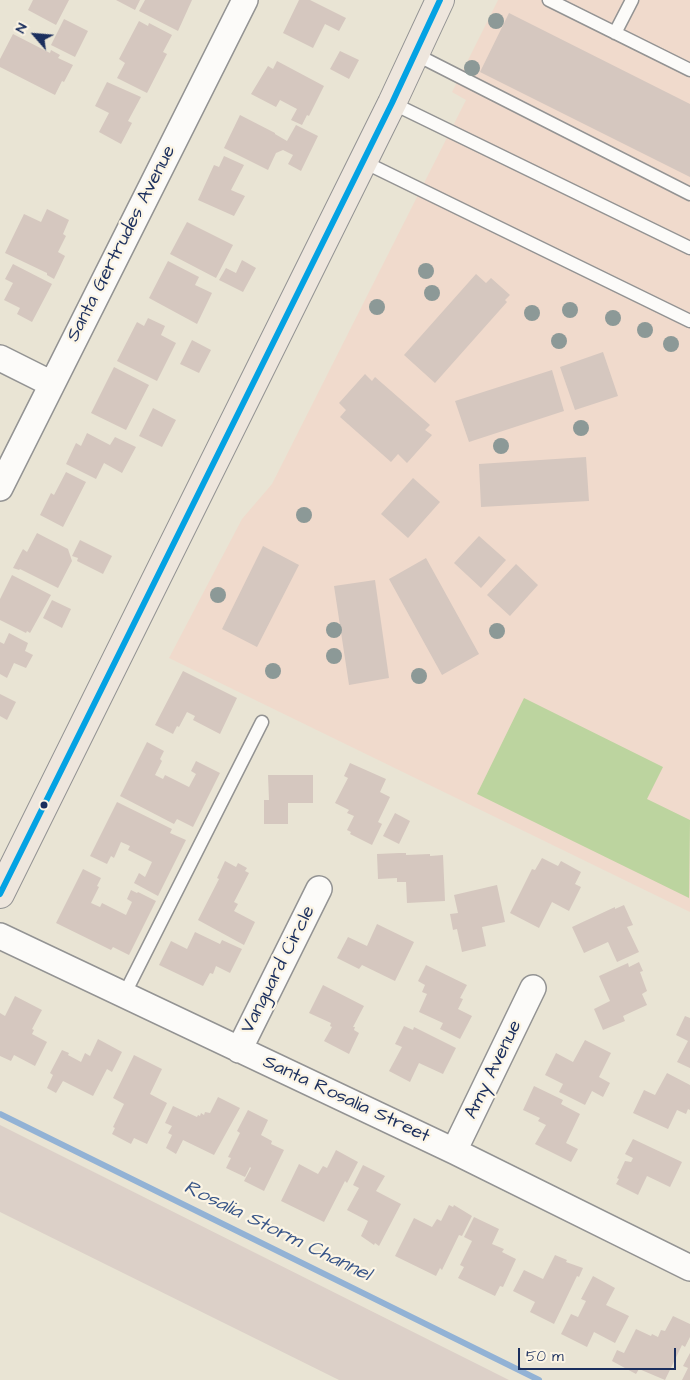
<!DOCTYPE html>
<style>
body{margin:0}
#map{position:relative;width:690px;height:1380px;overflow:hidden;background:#e9e4d4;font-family:"Architects Daughter",sans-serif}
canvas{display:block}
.north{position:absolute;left:10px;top:10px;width:50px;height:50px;-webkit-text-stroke:4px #fcf5e5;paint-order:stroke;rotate:297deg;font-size:14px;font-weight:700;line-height:20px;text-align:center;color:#1b2f5e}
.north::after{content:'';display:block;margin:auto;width:18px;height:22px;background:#1b2f5e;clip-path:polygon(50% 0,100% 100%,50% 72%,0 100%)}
.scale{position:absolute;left:518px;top:1348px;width:158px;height:22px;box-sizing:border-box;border:2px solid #1b2f5e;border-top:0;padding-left:6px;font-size:15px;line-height:18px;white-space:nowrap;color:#1b2f5e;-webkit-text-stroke:4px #fcf5e5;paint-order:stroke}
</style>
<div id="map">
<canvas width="690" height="1380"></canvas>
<div class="north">N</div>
<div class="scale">50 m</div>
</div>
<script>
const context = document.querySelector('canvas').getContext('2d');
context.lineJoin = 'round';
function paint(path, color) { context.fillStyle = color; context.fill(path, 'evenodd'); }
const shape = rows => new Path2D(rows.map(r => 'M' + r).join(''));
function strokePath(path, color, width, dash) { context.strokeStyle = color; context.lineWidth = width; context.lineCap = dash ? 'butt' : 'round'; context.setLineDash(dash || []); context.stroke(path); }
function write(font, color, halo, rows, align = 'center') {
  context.font = font + ' "Architects Daughter",sans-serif'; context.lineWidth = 4.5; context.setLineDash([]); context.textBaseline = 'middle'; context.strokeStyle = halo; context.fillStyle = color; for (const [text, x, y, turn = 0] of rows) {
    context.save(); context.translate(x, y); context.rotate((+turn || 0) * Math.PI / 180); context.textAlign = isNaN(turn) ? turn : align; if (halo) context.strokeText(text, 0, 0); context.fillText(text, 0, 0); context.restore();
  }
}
paint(shape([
 [498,0,690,0,690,912,169,658,242,519,272,484,466,100,452,92]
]), '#f0dacc');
paint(shape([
 [0,1125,509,1380,339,1380,0,1212]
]), '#dcd0c8');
paint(shape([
 [524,698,663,767,647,799,690,820,689,898,477,794]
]), '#bcd49f');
strokePath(shape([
 [0,1114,539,1380]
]), '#92b2d5', 6);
paint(shape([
 [33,0,69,0,56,25,28,10],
 [116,0,140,0,135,10],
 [145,0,192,0,178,31,139,11],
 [299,0,310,0,346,18,339,31,325,24,313,48,283,33],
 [509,13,690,104,690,177,480,72],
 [64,19,88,31,75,57,51,45],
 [139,21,148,26,149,23,172,35,163,52,167,54,147,93,117,78,125,63,119,59],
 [13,34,50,53,51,50,60,55,58,58,73,65,64,82,62,81,55,95,0,67,0,59],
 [340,51,359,60,349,79,330,69],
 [277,61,324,86,309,116,307,115,302,125,291,120,297,109,280,100,276,107,251,94,268,66,273,69],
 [107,82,141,97,128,121,132,123,121,144,99,132,109,113,95,106],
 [240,115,275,133,275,134,287,141,296,125,318,136,301,171,288,164,293,155,283,150,276,153,268,170,224,148],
 [224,156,244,165,231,190,245,196,234,216,198,200,214,165,219,167],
 [47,209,69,220,63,234,66,236,58,252,65,256,54,279,47,275,47,273,5,253,24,214,41,222],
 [187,222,233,245,216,278,170,254],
 [242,260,256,268,243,292,219,280,226,268,236,273],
 [168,261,199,277,195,285,212,293,197,324,149,298],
 [13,264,52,284,32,322,17,314,20,308,4,300,13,283,5,279],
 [476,274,486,283,491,278,510,295,505,300,507,302,435,383,404,355],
 [148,318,165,326,161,335,176,343,157,381,117,361,137,322,144,326],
 [192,340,211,350,199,373,180,364],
 [603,352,618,396,575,410,560,367],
 [114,367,149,385,126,430,91,413],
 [552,370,564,411,469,442,455,401],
 [365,374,372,381,375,377,430,425,425,430,432,435,407,463,398,454,391,462,340,417,346,410,339,403],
 [153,408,176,420,162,447,139,436],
 [87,433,110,445,115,437,136,447,122,473,104,463,96,479,66,464,76,443,81,446],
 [586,457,589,501,481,507,479,464],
 [66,472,86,482,63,527,40,515,51,493,54,495],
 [413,478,440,502,408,538,381,514],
 [37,533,68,549,72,561,58,588,20,569,19,570,13,568,23,549,27,552],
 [479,536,506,560,481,588,454,563],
 [80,540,112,556,103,574,77,561,78,558,72,556],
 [263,546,299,565,257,647,222,629],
 [426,558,479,654,442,675,389,579],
 [516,564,538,585,510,616,487,595],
 [12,575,51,595,30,633,27,631,26,633,0,620,0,599],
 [375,580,389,678,349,685,334,586],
 [52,600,71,609,62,628,43,618],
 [9,633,28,643,25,651,33,655,26,668,14,663,7,678,0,674,0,642,4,644],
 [183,671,237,698,220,734,193,720,195,716,187,712,179,727,177,726,173,734,155,725],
 [0,694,16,702,7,720,0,716],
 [147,742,164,751,160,759,162,761,155,775,163,779,165,775,189,787,196,774,191,771,196,761,220,773,193,827,177,819,174,824,120,796],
 [350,763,386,779,380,792,390,797,378,822,382,824,372,845,350,834,351,832,347,830,354,816,347,813,349,810,335,803,348,778,344,776],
 [268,775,313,775,313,803,288,803,288,824,264,824,264,800,269,800],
 [117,802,172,829,170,833,186,840,158,896,134,883,139,873,145,877,152,862,128,850,130,846,121,842,114,858,111,856,107,864,90,856],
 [395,813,410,821,399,844,383,836],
 [399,853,406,853,406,855,430,854,430,856,443,855,445,901,407,903,406,882,397,882,397,878,378,879,377,854],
 [542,858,558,866,561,861,581,872,575,884,581,887,569,911,552,902,539,928,510,913,532,869,535,870],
 [225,861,236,867,238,863,247,868,245,871,249,873,234,902,238,904,234,911,255,922,244,945,198,920,219,879,217,878],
 [83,869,101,878,97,886,99,887,91,903,100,907,102,903,126,915,132,902,127,899,131,890,137,893,138,892,156,901,129,955,113,947,111,950,56,923],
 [497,885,505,922,482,927,486,946,462,952,457,929,453,930,450,914,458,913,454,895],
 [624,905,633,925,627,927,639,952,617,962,608,942,584,953,572,927,615,907,615,909],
 [377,924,414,942,395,981,362,965,359,969,337,958,348,937,367,946],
 [195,932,220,944,222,940,242,949,230,973,216,966,213,974,210,973,203,986,159,965,171,941,187,949],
 [639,962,643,971,640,972,647,991,642,994,647,1005,623,1016,625,1021,603,1030,594,1009,610,1001,599,976,628,963,629,967],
 [426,965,467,985,460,998,463,999,458,1009,472,1016,460,1039,440,1029,443,1023,419,1012,427,994,422,992,425,985,418,981],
 [323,985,364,1006,353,1027,355,1027,354,1030,359,1033,349,1054,324,1041,332,1027,330,1026,331,1023,309,1013],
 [15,996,42,1010,32,1029,34,1030,32,1034,47,1042,35,1066,14,1055,11,1061,0,1056,0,1013,5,1016],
 [685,1016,690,1018,690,1068,677,1062,688,1041,676,1035],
 [404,1026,413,1030,414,1027,456,1048,443,1074,419,1063,410,1082,389,1071,402,1047,395,1044],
 [98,1039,122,1052,112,1072,107,1069,93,1096,63,1081,56,1093,47,1088,53,1075,50,1073,62,1050,69,1053,68,1055,81,1062,85,1053,90,1056],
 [585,1040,611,1053,599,1077,610,1083,603,1097,592,1091,585,1105,559,1092,563,1084,545,1075,556,1053,573,1062],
 [134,1055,162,1069,150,1094,167,1103,147,1144,134,1138,131,1144,112,1134,115,1128,113,1127,124,1104,113,1098],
 [667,1073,690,1085,690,1110,688,1109,686,1114,677,1110,668,1129,633,1113,644,1090,655,1095],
 [534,1086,563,1100,561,1104,580,1114,566,1143,578,1149,571,1162,535,1144,546,1125,538,1121,540,1118,523,1110],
 [218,1097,240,1108,214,1155,183,1140,176,1154,166,1148,172,1135,168,1133,172,1126,165,1123,173,1106,197,1117,198,1115,200,1116,201,1113,204,1115,205,1112,210,1113],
 [248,1110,268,1120,261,1135,272,1141,271,1144,284,1150,264,1191,244,1181,251,1168,250,1167,245,1177,226,1168,231,1158,228,1157,240,1133,237,1131],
 [633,1139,682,1162,670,1187,647,1176,638,1195,616,1184,619,1179,617,1178,625,1161,631,1162,633,1158,625,1154],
 [336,1150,358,1162,347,1183,345,1181,324,1222,281,1201,299,1164,318,1174,323,1166,327,1168],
 [363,1165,385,1176,376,1191,401,1204,379,1246,375,1243,374,1245,361,1236,368,1221,347,1210,359,1188,353,1185],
 [449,1205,453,1207,454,1205,472,1216,462,1236,459,1235,442,1270,440,1268,436,1276,395,1256,414,1218,432,1227,437,1219,441,1221],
 [474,1217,499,1229,492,1244,504,1249,502,1252,516,1259,503,1287,500,1286,495,1296,458,1278,464,1267,460,1265,472,1241,464,1237],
 [555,1255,567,1260,566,1262,583,1268,579,1277,577,1276,554,1324,530,1312,535,1302,513,1291,524,1270,543,1279],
 [593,1276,615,1288,606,1305,629,1316,615,1343,594,1332,587,1347,561,1334,571,1314,578,1317,586,1301,581,1299],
 [673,1316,690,1324,690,1337,685,1347,682,1345,665,1380,639,1369,636,1374,612,1361,617,1350,624,1353,636,1329,651,1336,652,1334,658,1337,661,1330,665,1331],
 [690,1353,690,1380,682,1380,688,1368,683,1366]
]), '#d5c7bf');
const lane = shape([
 [549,0,690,70],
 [615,33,632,0],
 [415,54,690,194],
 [392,103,690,248],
 [362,161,690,321],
 [124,995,262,722]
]);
const street = shape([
 [0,358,52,384],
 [0,488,245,0],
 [0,936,454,1151,690,1268],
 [239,1050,319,889],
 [454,1151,533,988]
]);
const primary = shape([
 [0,894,392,103,440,0]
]);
strokePath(lane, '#939393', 15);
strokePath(street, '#939393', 28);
strokePath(primary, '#939393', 30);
strokePath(lane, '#fcfbf9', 12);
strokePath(street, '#fcfbf9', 25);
strokePath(primary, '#eee6dd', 28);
strokePath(shape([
 [0,894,392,103,440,0]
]), '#03a2e3', 6);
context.fillStyle = '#8c9997';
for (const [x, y] of [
 [496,21],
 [472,68],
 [426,271],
 [432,293],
 [377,307],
 [570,310],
 [532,313],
 [613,318],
 [645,330],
 [559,341],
 [671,344],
 [581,428],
 [501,446],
 [304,515],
 [218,595],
 [334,630],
 [497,631],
 [334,656],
 [273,671],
 [419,676]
]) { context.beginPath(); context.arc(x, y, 8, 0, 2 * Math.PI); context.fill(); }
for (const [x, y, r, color] of [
 [44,805,4.5,"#1b2f5e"]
]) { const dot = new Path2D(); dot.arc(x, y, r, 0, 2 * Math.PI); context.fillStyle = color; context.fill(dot); strokePath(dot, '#fcf5e5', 2); }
write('19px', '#1b2f5e', '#fcf5e5', [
 ["Santa Gertrudes Avenue",122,244,-63],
 ["Vanguard Circle",279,970,-63],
 ["Amy Avenue",494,1070,-64],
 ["Santa Rosalia Street",346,1100,25]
]);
write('italic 20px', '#385588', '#fcf5e5', [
 ["Rosalia Storm Channel",277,1232,26]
]);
</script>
